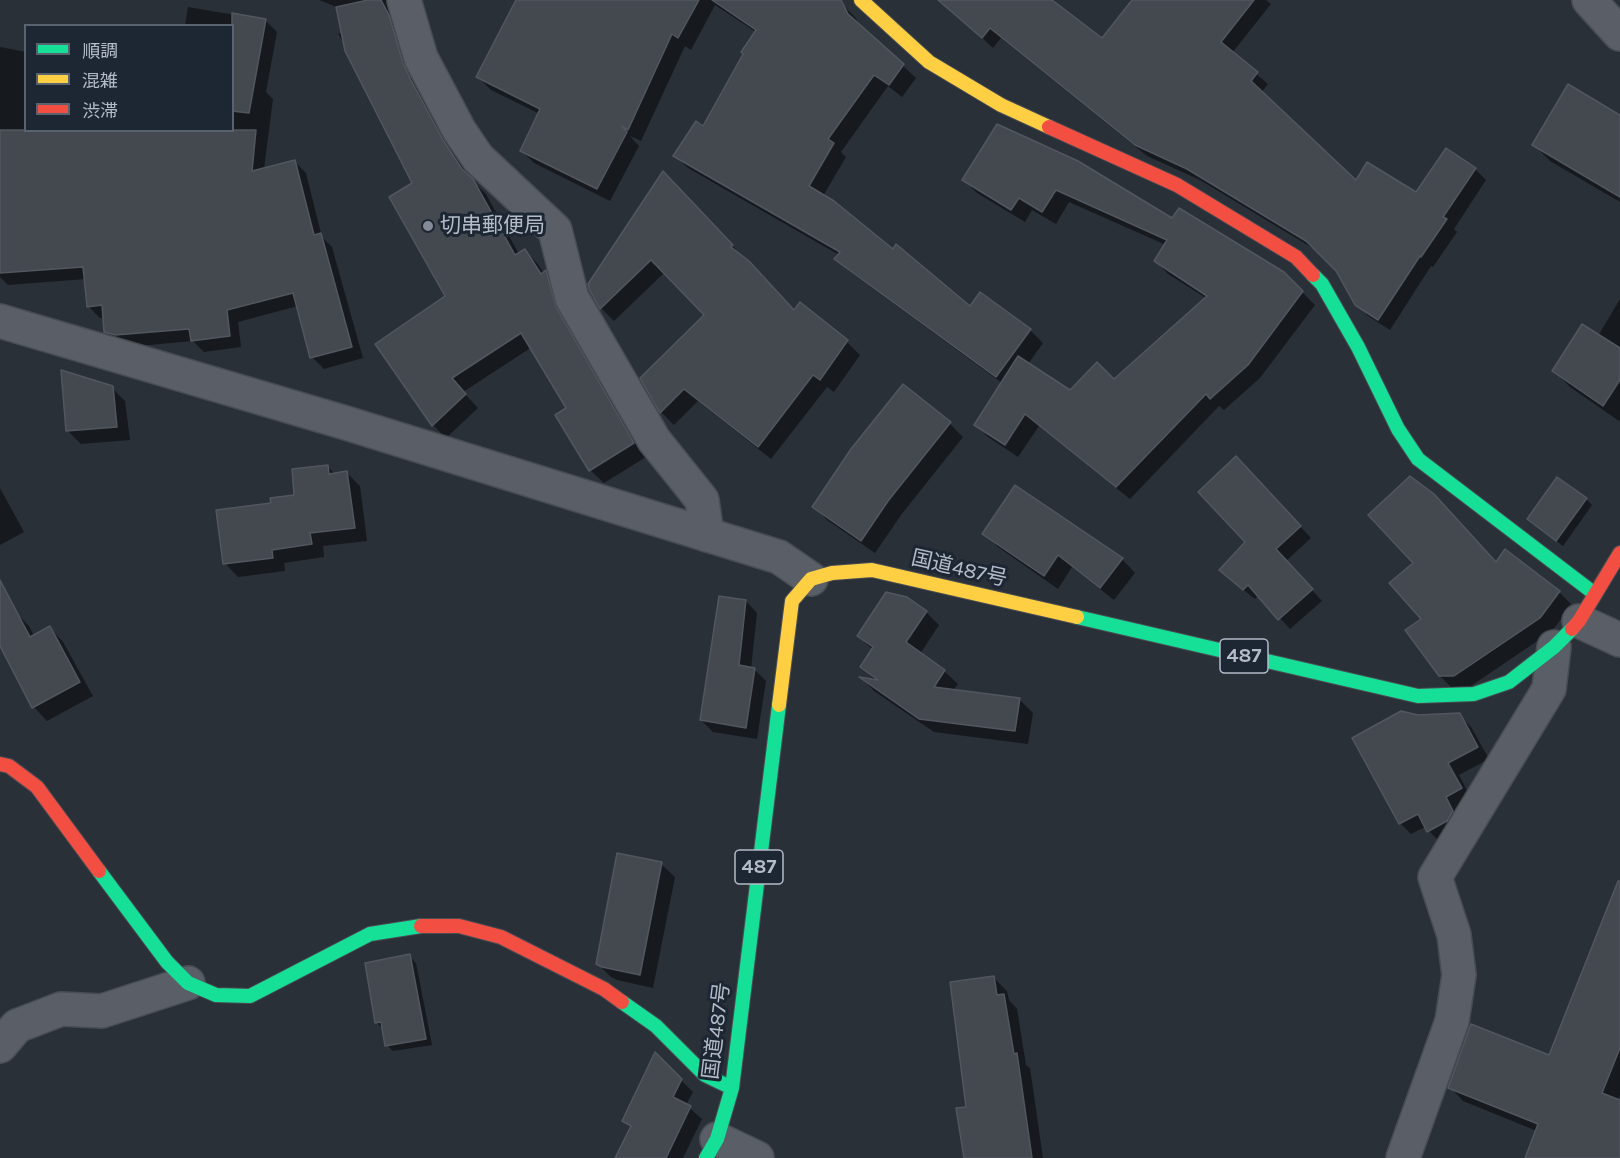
<!DOCTYPE html>
<meta charset="utf-8">
<style>
body{margin:0}
#map{position:relative;width:1620px;height:1158px;overflow:hidden;background:#2a3038;font-family:Karla,"Noto Sans JP",sans-serif}
canvas{display:block}
.legend{position:absolute;left:24px;top:24px;width:210px;height:108px;box-sizing:border-box;background:#1d2633;border:2px solid #59626f;margin:0;padding:8px 10px;list-style:none;font-size:18px;color:#b4bcc9}
.legend li{display:flex;align-items:center;gap:12px;height:30px}
.legend b{width:30px;border:2px solid #59626f}
</style>
<div id="map">
<canvas width="1620" height="1158"></canvas>
<ul class="legend">
<li><b style="height:8px;background:#16e098"></b>順調</li>
<li><b style="height:8px;background:#ffcf43"></b>混雑</li>
<li><b style="height:8px;background:#f24e42"></b>渋滞</li>
</ul>
</div>
<script>
const context = document.querySelector('canvas').getContext('2d');
context.lineJoin = 'round';
function paint(path, color) { context.fillStyle = color; context.fill(path, 'evenodd'); }
const shape = rows => new Path2D(rows.map(r => 'M' + r).join(''));
function strokePath(path, color, width, dash) { context.strokeStyle = color; context.lineWidth = width; context.lineCap = dash ? 'butt' : 'round'; context.setLineDash(dash || []); context.stroke(path); }
function write(font, color, halo, rows, align = 'center') {
  context.font = font + ' Karla,"Noto Sans JP",sans-serif'; context.lineWidth = 6; context.setLineDash([]); context.textBaseline = 'middle'; context.strokeStyle = halo; context.fillStyle = color; for (const [text, x, y, turn = 0] of rows) {
    context.save(); context.translate(x, y); context.rotate((+turn || 0) * Math.PI / 180); context.textAlign = isNaN(turn) ? turn : align; if (halo) context.strokeText(text, 0, 0); context.fillText(text, 0, 0); context.restore();
  }
}
paint(shape([
 [319,0,401,0,401,33],
 [518,0,826,0,843,5,855,17,860,26,916,78,902,97,888,86,841,152,846,157,823,196,970,308,980,294,1030,330,1043,343,1028,364,1070,392,1114,381,1206,298,1168,274,1156,261,1166,245,1069,202,1056,224,1032,210,1025,222,977,193,964,180,997,126,1173,220,1283,273,1315,305,1260,378,1224,410,1219,406,1130,499,1039,426,1018,457,988,437,975,424,1002,383,849,271,836,259,839,255,688,168,675,156,704,128,756,32,715,5,691,50,685,46,641,141,630,136,639,146,610,201,534,163,522,151,540,114,491,90,478,77],
 [960,0,1046,0,1102,40,1134,0,1266,0,1271,4,1232,53,1268,84,1261,93,1357,182,1416,194,1446,150,1475,169,1486,180,1454,229,1457,232,1433,267,1431,266,1390,330,1368,316,1357,304,1337,270,1319,252,1200,180,1147,156,1001,38,993,48,952,10],
 [188,7,265,20,277,32,266,92,273,99,264,169,295,162,306,173,322,237,332,247,363,358,324,369,312,357,298,306,238,322,241,347,204,352,193,341,128,347,118,344,106,332,105,318,100,318,88,306,86,279,8,285,0,277,0,47,26,52,26,130,232,130,232,26,185,26],
 [338,33,396,43,410,57,455,154,475,183,486,194,519,254,524,250,538,264,544,274,546,272,559,285,569,322,646,457,604,483,590,470,557,416,568,409,532,347,463,392,478,408,446,438,433,425,447,296,414,184],
 [1620,117,1620,202,1550,161,1534,145],
 [676,186,794,311,800,304,847,342,860,355,834,392,827,387,771,459,698,401,674,425,661,412,642,378,706,315,665,272,614,321,601,308,590,284],
 [1620,299,1620,419,1619,421,1570,387,1554,371,1598,336],
 [903,386,950,424,963,437,901,515,875,553,827,520,814,506],
 [111,387,125,401,130,440,81,444,68,431],
 [327,466,335,474,347,473,360,486,367,541,323,546,324,557,284,563,285,571,238,577,225,563,273,505,296,497],
 [1246,469,1311,538,1286,561,1322,601,1290,629,1259,595,1255,599,1231,580,1247,542],
 [0,488,24,532,0,545],
 [1586,499,1592,505,1563,546,1536,525],
 [984,533,1122,559,1135,573,1114,600,1072,567,1058,589,998,547],
 [1415,563,1497,564,1559,592,1572,605,1552,631,1468,688,1453,689,1440,676,1423,620],
 [746,601,757,613,751,669,754,669,766,681,757,739,713,732,701,720],
 [926,612,939,625,920,654,944,671,958,684,953,691,1019,699,1033,713,1028,744,934,732,874,691,863,679,876,681,862,667,873,650,858,636],
 [16,613,29,626,34,636,50,628,63,642,93,696,47,721,34,707,0,644,0,621],
 [1459,715,1471,727,1489,759,1459,775,1472,800,1456,809,1464,824,1440,842,1425,827,1411,834,1400,823,1418,716],
 [661,864,675,877,653,988,617,980,611,977,597,963],
 [1620,928,1620,1095,1617,1101,1620,1102,1620,1158,1527,1158,1537,1131,1463,1101,1450,1087,1550,1057],
 [409,956,416,963,432,1045,393,1051,387,1045,383,1029,376,1022],
 [994,978,1007,991,1009,1000,1017,1009,1026,1065,1030,1068,1043,1158,965,1158,968,1108],
 [655,1054,693,1092,686,1105,702,1119,683,1158,617,1158,632,1129,624,1121]
]), '#0007');
const building = shape([
 [368,0,381,0,389,15,403,63,411,80,443,140,462,169,473,179,515,255,525,249,541,274,546,270,556,307,634,443,589,471,555,415,566,408,521,333,452,378,466,394,432,426,375,344,445,296,389,197,412,183,345,51,336,7,368,0],
 [516,0,699,0,678,38,672,34,628,130,622,126,627,132,597,189,520,151,540,109,476,77,516,0],
 [712,0,841,0,848,14,904,64,889,85,874,75,828,139,834,143,809,186,834,201,893,249,896,244,970,306,980,292,1031,329,996,377,834,259,840,252,673,156,696,121,703,126,743,54,741,52,756,30,712,0],
 [938,0,1052,0,1102,38,1132,0,1254,0,1221,42,1258,72,1251,81,1356,180,1367,162,1416,192,1446,148,1476,168,1443,217,1447,219,1421,257,1420,256,1378,320,1355,305,1336,271,1306,241,1187,169,1135,145,990,28,982,38,938,0],
 [232,13,266,19,249,113,232,111,232,13],
 [1568,84,1620,115,1620,197,1532,145,1568,84],
 [997,124,1078,161,1172,218,1179,208,1284,272,1303,291,1248,365,1210,399,1206,394,1116,487,1025,414,1005,445,974,425,1018,356,1070,390,1097,362,1114,379,1207,296,1154,261,1167,240,1056,190,1042,212,1019,198,1011,210,962,180,997,124],
 [0,130,256,130,252,171,295,160,314,235,321,233,352,347,310,358,293,293,227,310,230,336,191,341,189,329,115,335,104,332,102,305,87,307,83,267,0,273,0,130],
 [663,171,733,245,731,247,749,261,794,310,800,302,848,340,820,380,813,375,758,447,684,389,660,413,640,378,704,315,651,260,600,309,590,291,588,284,663,171],
 [1582,324,1620,348,1620,380,1603,406,1552,371,1582,324],
 [61,370,113,386,117,427,66,431,61,370],
 [903,384,951,422,888,501,861,541,812,507,851,449,903,384],
 [1236,456,1301,526,1276,549,1313,589,1278,620,1248,585,1243,590,1219,570,1245,542,1198,492,1236,456],
 [328,465,329,474,347,471,355,528,310,533,312,544,272,550,273,558,223,564,216,510,271,503,270,498,294,495,292,469,328,465],
 [1410,476,1434,494,1496,562,1505,549,1560,591,1540,618,1454,676,1439,676,1405,630,1421,619,1389,583,1413,563,1368,515,1410,476],
 [1557,477,1587,498,1556,541,1527,519,1557,477],
 [1015,485,1123,558,1100,588,1058,555,1044,576,982,534,1015,485],
 [0,580,30,637,50,626,80,682,32,708,0,646,0,580],
 [886,592,907,597,927,611,906,642,945,670,934,687,1020,698,1015,731,919,719,859,677,878,680,860,667,873,647,857,636,886,592],
 [719,596,746,600,739,665,755,668,746,728,700,720,719,596],
 [1401,711,1418,715,1460,713,1478,747,1448,763,1462,788,1446,797,1453,811,1447,821,1427,832,1418,814,1399,824,1352,738,1401,711],
 [617,853,662,862,640,975,602,967,596,964,617,853],
 [1618,881,1620,881,1620,1048,1602,1093,1620,1100,1620,1158,1525,1158,1538,1124,1448,1088,1471,1024,1549,1055,1618,881],
 [410,954,426,1039,385,1046,381,1022,375,1023,365,963,410,954],
 [994,976,997,995,1004,994,1014,1054,1017,1053,1032,1158,964,1158,956,1108,966,1107,950,982,994,976],
 [655,1052,682,1079,673,1097,691,1106,666,1158,615,1158,631,1126,622,1121,655,1052]
]);
paint(building, '#444950');
strokePath(building, '#52575f', 1.5);
const street = shape([
 [404,0,421,58,459,130,478,158,555,230,572,298,654,440,702,500,707,535],
 [1589,0,1620,34],
 [0,321,346,423,779,557,811,579],
 [1579,621,1620,640],
 [0,1046,17,1026,61,1009,102,1011,188,983],
 [717,1139,757,1158],
 [1403,1158,1452,1021,1459,975,1454,935,1435,877,1549,689,1554,647]
]);
const fast = shape([
 [1313,275,1322,284,1358,347,1398,429,1418,459,1595,594],
 [1077,617,1418,696,1474,694,1509,682,1554,647,1572,629],
 [99,871,167,962,188,983,216,995,250,996,370,934,421,926],
 [622,1002,656,1026,705,1075,732,1088],
 [706,1158,717,1139,732,1088,779,705]
]);
const slow = shape([
 [861,0,929,62,1001,105,1049,127],
 [779,705,792,601,811,579,832,573,872,570,1077,617]
]);
const jam = shape([
 [1049,127,1177,185,1296,257,1313,275],
 [1572,629,1579,621,1620,553],
 [0,764,9,766,37,787,99,871],
 [421,926,459,926,501,937,604,989,622,1002]
]);
strokePath(street, '#484c53', 36);
strokePath(fast, '#484c53', 16);
strokePath(slow, '#484c53', 16);
strokePath(jam, '#484c53', 16);
strokePath(street, '#5a5e66', 33);
strokePath(fast, '#16e098', 14);
strokePath(slow, '#ffcf43', 14);
strokePath(jam, '#f24e42', 14);
for (const [x, y, r, color] of [
 [428,226,6,"#848b96"]
]) { const dot = new Path2D(); dot.arc(x, y, r, 0, 2 * Math.PI); context.fillStyle = color; context.fill(dot); strokePath(dot, '#1d2633', 2); }
for (const [x, y, w] of [
 [1244,656,48],
 [759,867,48]
]) { const box = new Path2D(); box.roundRect(x - w / 2, y - 17, w, 34, 4.5); context.fillStyle = '#1d2633'; context.fill(box); strokePath(box, '#b4bcc9', 1.5); }
write('bold 20px', '#b4bcc9', null, [
 ["487",1244,656],
 ["487",759,867]
]);
write('21px', '#b4bcc9', '#1d2633', [
 ["切串郵便局",440,226]
], 'left');
write('21px', '#b4bcc9', '#1d2633', [
 ["国道487号",959,569,13],
 ["国道487号",717,1031,-83]
]);
</script>
